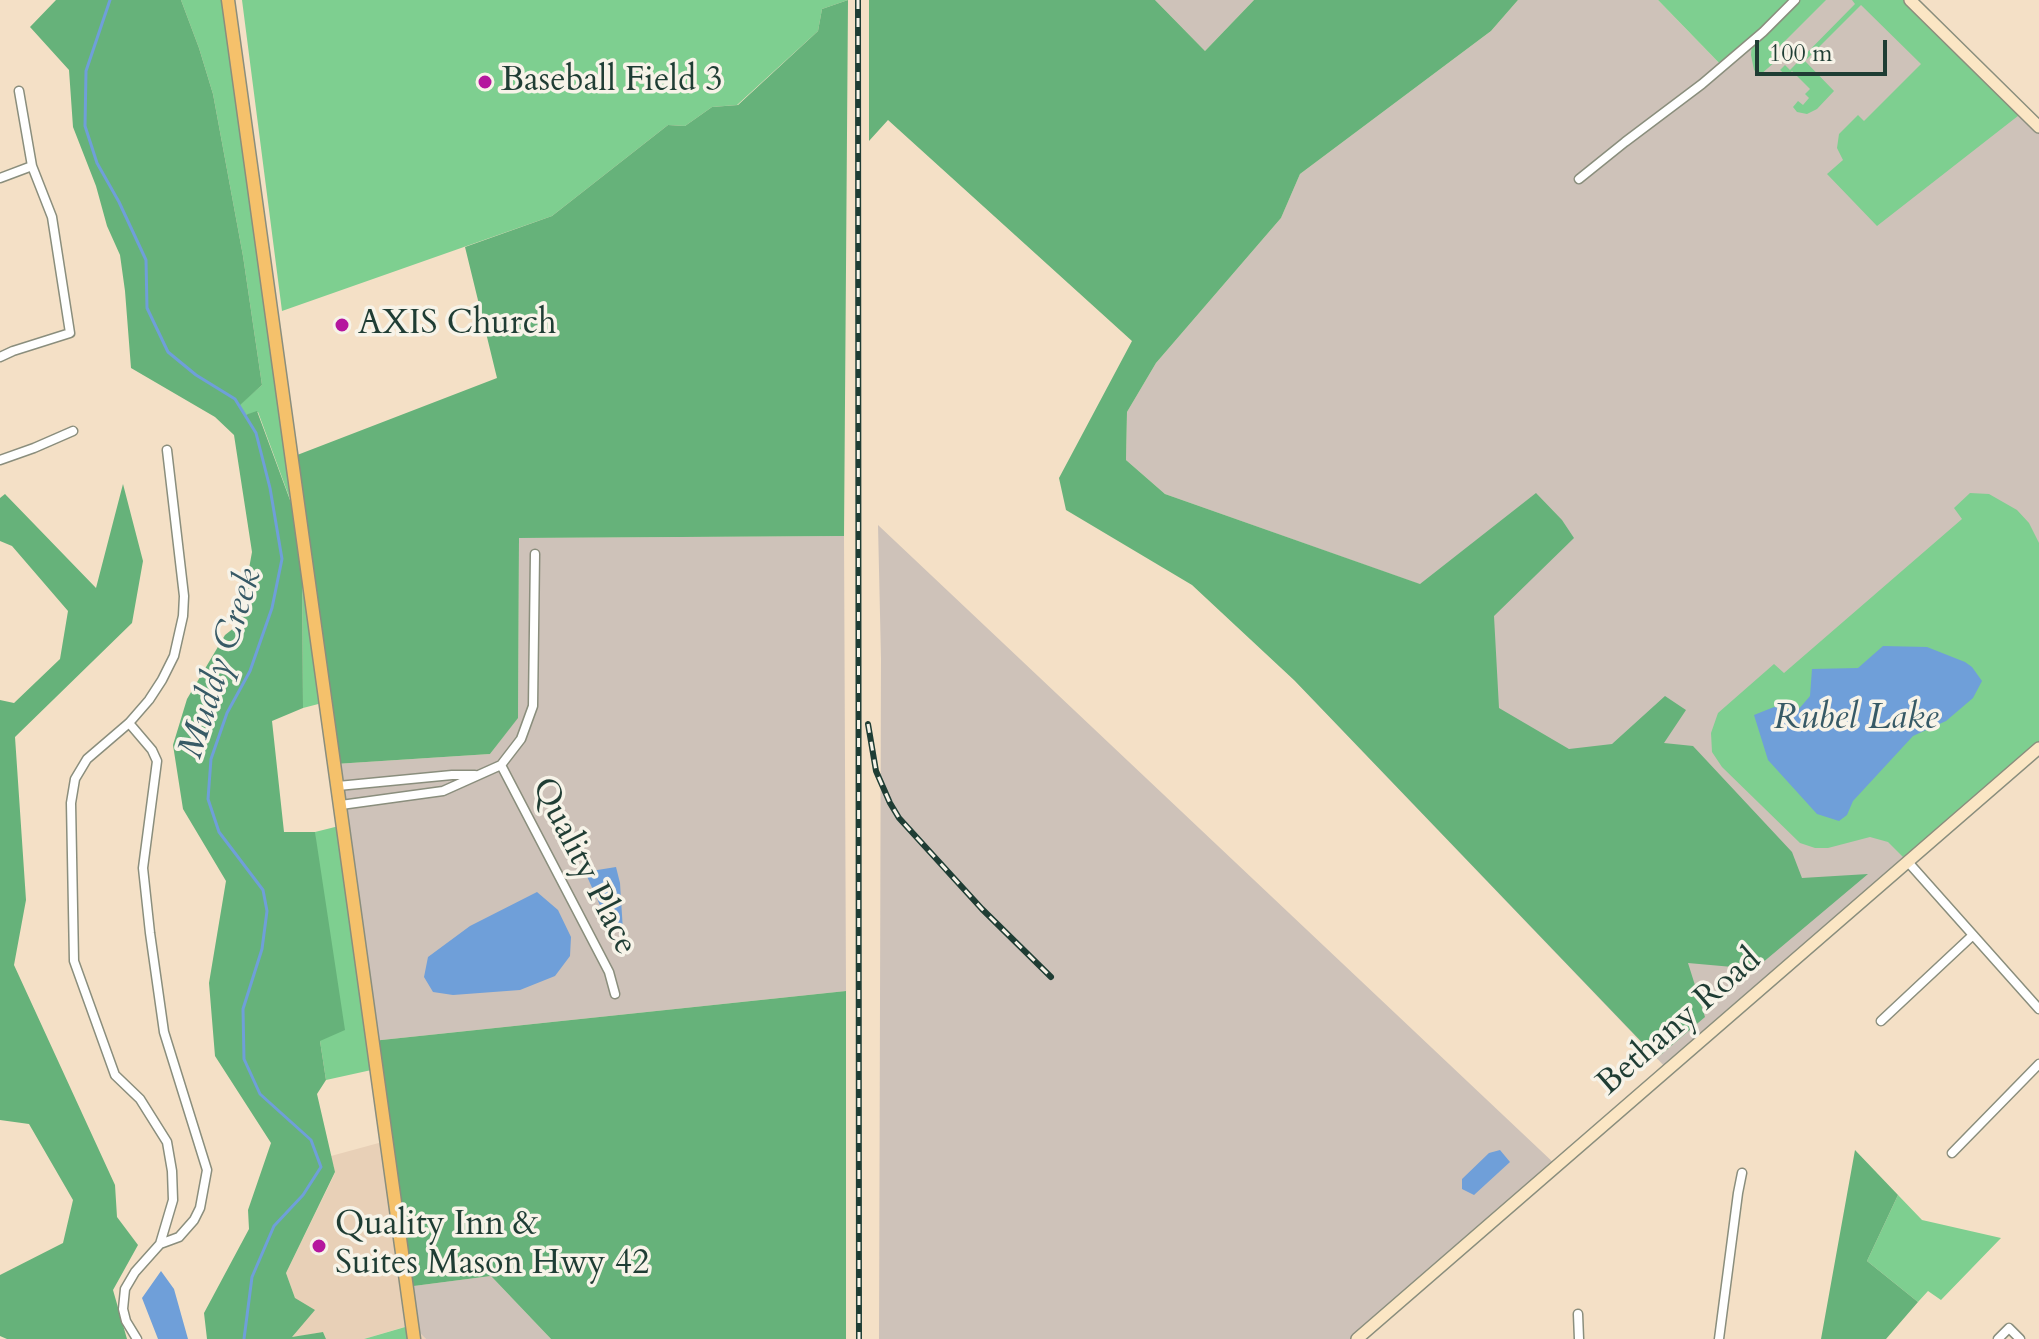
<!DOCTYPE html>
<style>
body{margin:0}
#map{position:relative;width:2039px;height:1339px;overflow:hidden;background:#f4e0c6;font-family:Cardo,serif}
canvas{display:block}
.scale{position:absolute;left:1755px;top:40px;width:132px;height:36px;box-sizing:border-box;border:4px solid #1f3d34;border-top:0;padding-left:10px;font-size:24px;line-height:28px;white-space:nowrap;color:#1f3d34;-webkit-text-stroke:6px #f7f3e8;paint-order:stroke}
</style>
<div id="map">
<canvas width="2039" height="1339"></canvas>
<div class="scale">100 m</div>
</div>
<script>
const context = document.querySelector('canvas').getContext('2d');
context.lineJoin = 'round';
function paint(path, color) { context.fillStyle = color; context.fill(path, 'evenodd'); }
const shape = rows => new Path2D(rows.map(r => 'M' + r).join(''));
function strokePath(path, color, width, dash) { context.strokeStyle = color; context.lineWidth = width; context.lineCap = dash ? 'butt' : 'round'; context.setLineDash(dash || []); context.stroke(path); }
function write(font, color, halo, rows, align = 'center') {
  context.font = font + ' Cardo,serif'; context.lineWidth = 7; context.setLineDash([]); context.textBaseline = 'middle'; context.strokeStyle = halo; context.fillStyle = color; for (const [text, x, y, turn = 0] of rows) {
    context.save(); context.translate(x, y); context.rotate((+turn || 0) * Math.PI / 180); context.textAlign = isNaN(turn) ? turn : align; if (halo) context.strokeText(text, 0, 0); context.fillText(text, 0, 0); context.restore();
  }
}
paint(shape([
 [386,1141,412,1325,426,1339,414,1339,411,1325,364,1339,326,1339,323,1332,291,1338,295,1298,286,1273,335,1173,331,1156]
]), '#e8d0b7');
paint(shape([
 [1155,0,1254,0,1205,51],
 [1518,0,1658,0,1723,67,1795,0,1909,0,2039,127,2039,748,1668,1070,1295,681,1419,584,1165,494,1126,460,1127,412,1156,363,1281,218,1300,174,1491,31],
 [878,525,1557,1166,1357,1339,879,1339,881,659],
 [844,536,846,991,372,1041,335,764,490,754,518,717,519,538],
 [491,1276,551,1339,426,1339,412,1325,406,1287]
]), '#cec2b9');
paint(shape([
 [181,0,228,0,326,702,303,708,302,532,258,412,245,415,239,405,262,385,243,256,213,94,199,48],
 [242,0,848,0,822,9,818,31,737,105,712,107,685,126,668,125,552,216,282,311],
 [1658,0,1826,0,1771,55,1776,61,1760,75,1754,70,1751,55,1752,43,1723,67],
 [1852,0,1909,0,2023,112,1877,226,1827,174,1843,160,1837,148,1839,134,1858,115,1864,121,1921,64,1861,5,1805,61,1834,91,1817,109,1807,114,1797,112,1793,107,1798,101,1803,105,1809,98,1805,94,1810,89,1792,71,1787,76,1780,70,1785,65,1790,70,1855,4],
 [1970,493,1989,494,2017,510,2029,523,2039,543,2039,748,1908,862,1888,842,1870,837,1828,848,1815,848,1800,843,1722,767,1712,752,1711,733,1718,713,1774,664,1784,673,1962,519,1954,508],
 [343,825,376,1069,326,1080,320,1041,315,832],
 [1898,1195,1922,1220,2001,1238,1941,1300,1928,1291,1918,1302,1867,1261],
 [412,1325,414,1339,364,1339]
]), '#7ecf90');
paint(shape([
 [56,0,181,0,199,48,213,94,243,256,262,385,239,406,245,415,257,411,300,527,292,457,497,378,465,247,552,216,668,125,685,126,712,107,738,105,818,31,822,9,848,0,844,536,519,538,518,718,490,754,335,764,302,540,303,708,272,721,284,832,315,832,345,1030,320,1041,326,1080,317,1094,335,1172,286,1273,295,1298,315,1310,292,1337,323,1332,326,1339,207,1339,204,1313,249,1229,248,1210,271,1143,215,1056,209,983,226,881,183,809,173,745,187,699,225,635,239,624,252,552,234,435,215,417,131,368,125,291,120,255,107,226,96,186,73,127,69,70,30,27],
 [869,0,1155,0,1205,51,1254,0,1518,0,1491,31,1300,174,1281,218,1156,363,1127,412,1126,460,1165,494,1420,584,1536,493,1562,520,1574,538,1494,616,1499,708,1569,749,1612,744,1665,696,1686,710,1664,743,1693,746,1792,852,1802,878,1868,874,1755,969,1688,963,1705,1017,1657,1058,1295,681,1192,585,1066,510,1059,478,1132,341,888,120,869,141],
 [123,484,143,561,132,623,15,737,26,900,14,965,115,1185,117,1217,138,1245,113,1290,127,1339,7,1339,0,1336,0,1275,63,1243,73,1200,29,1124,0,1120,0,700,14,703,60,659,68,611,12,546,0,541,0,498,5,494,96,588],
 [846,991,846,1339,551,1339,491,1276,406,1287,372,1041],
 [1855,1150,1898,1195,1867,1261,1918,1302,1886,1339,1821,1339]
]), '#66b27a');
paint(shape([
 [1883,646,1927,647,1965,662,1972,667,1982,681,1973,698,1946,721,1913,736,1853,801,1847,815,1839,821,1817,814,1768,760,1754,715,1774,707,1798,710,1810,696,1812,669,1858,668],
 [616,867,620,883,623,931,603,912,585,872],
 [537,892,558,910,571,937,570,956,555,976,520,990,453,995,433,992,424,977,428,957,470,926],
 [1500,1150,1510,1162,1474,1195,1462,1189,1462,1179,1489,1153],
 [161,1271,174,1289,188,1339,158,1339,142,1298]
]), '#6f9fd9');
strokePath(shape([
 [110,0,86,71,85,126,97,163,119,202,146,260,147,308,168,352,196,375,235,399,256,433,270,488,282,559,272,608,250,671,227,713,211,759,208,799,219,832,263,890,267,911,262,949,243,1009,244,1059,260,1094,311,1140,321,1167,303,1195,274,1226,252,1277,244,1339]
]), '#6f9fd9', 3);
const minor = shape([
 [0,178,32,166],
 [1579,179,1625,142,1702,84,1763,32,1795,0],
 [0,357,13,351,70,333,52,217,32,166,19,91],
 [0,460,34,448,73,431],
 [129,723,152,750,157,761,143,868,150,933,164,1032,207,1170,200,1208,194,1220,179,1237,160,1244],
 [501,765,609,972,615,994],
 [338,786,452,775,475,775],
 [341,805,443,791,501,765,521,739,533,706,535,554],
 [1908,862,2039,1009],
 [1881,1021,1973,935],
 [1952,1153,2039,1064],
 [1578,1314,1579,1339],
 [137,1339,126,1321,123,1309,125,1289,135,1272,160,1244,173,1200,172,1171,167,1142,140,1099,115,1075,74,961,71,803,75,779,87,759,129,723,149,700,162,680,174,656,183,616,184,596,167,450],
 [1719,1339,1738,1193,1742,1173],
 [1998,1339,2009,1328,2020,1339]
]);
const secondary = shape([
 [1910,0,2039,127],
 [1357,1339,2039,748]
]);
const primary = shape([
 [228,0,414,1339]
]);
strokePath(minor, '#8a8e7d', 11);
strokePath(secondary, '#8a8e7d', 14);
strokePath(primary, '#8a8e7d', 15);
strokePath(minor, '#fff', 8);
strokePath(secondary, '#fbe6c4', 11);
strokePath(primary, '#f5c16b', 12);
const rail = shape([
 [858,0,859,1339],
 [868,724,876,771,890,803,899,818,982,909,1051,977]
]);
strokePath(rail, '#1f3d34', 6);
strokePath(rail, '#f7f3e8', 3, [9]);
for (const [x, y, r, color] of [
 [485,82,8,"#b5179e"],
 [342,325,8,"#b5179e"],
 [319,1246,8,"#b5179e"]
]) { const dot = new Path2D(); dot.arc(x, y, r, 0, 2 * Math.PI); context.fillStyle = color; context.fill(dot); strokePath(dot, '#f7f3e8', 3); }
write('34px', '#1f3d34', '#f7f3e8', [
 ["Baseball Field 3",501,82],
 ["AXIS Church",358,325],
 ["Quality Inn &",335,1226],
 ["Suites Mason Hwy 42",335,1265]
], 'left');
write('34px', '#1f3d34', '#f7f3e8', [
 ["Quality Place",583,867,63],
 ["Bethany Road",1680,1023,-41]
]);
write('italic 36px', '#375a66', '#f7f3e8', [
 ["Muddy Creek",222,664,-72],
 ["Rubel Lake",1856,720]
]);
</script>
